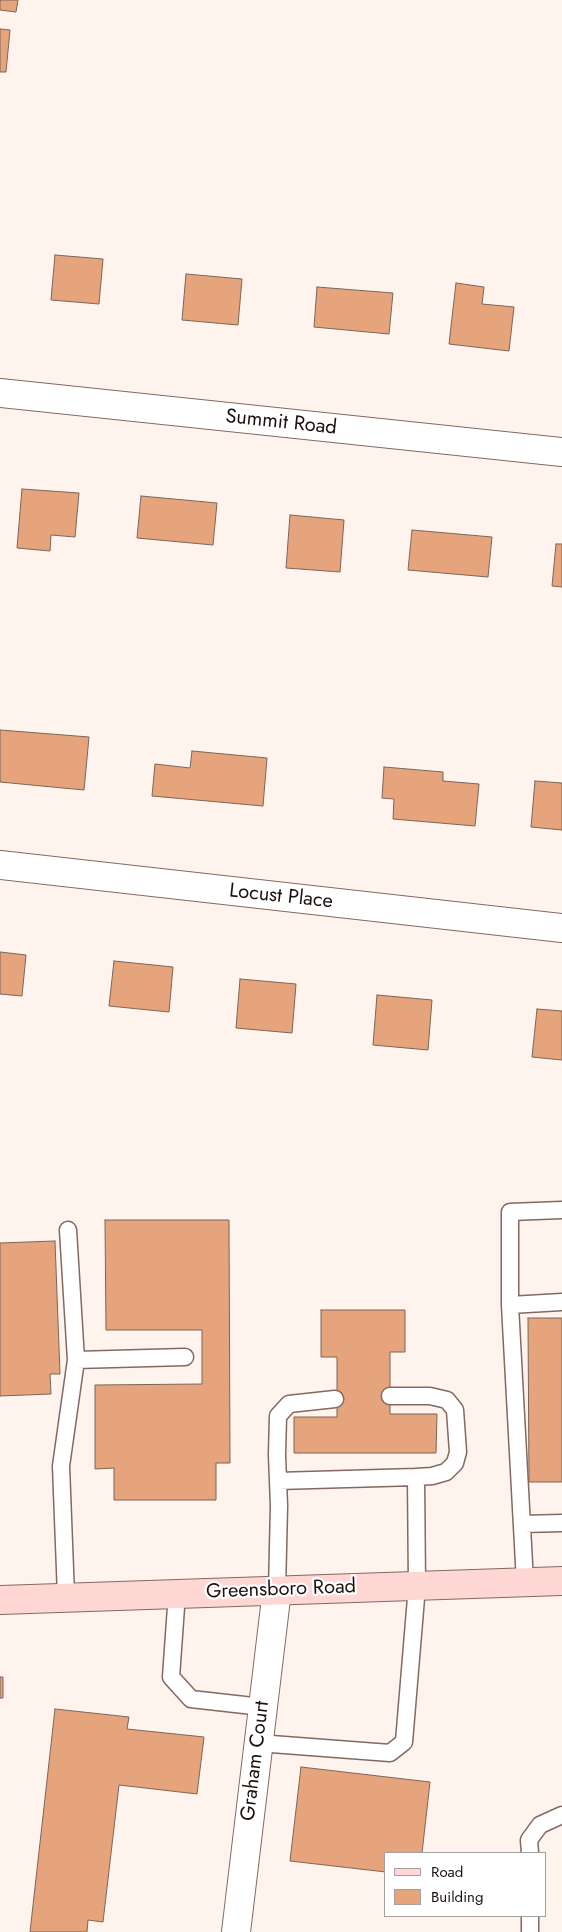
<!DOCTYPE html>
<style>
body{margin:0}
#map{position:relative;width:562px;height:1932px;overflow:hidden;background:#fff3ee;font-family:Jost,sans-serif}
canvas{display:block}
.legend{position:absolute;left:384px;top:1852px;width:162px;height:65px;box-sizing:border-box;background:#fff;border:1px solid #a3a09e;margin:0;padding:6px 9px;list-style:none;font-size:15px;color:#1a110d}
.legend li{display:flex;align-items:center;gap:10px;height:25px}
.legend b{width:25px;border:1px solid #a3a09e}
</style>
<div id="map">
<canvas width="562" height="1932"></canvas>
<ul class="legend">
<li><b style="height:6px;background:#fed7d5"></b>Road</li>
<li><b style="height:14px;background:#e5a47c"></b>Building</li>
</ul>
</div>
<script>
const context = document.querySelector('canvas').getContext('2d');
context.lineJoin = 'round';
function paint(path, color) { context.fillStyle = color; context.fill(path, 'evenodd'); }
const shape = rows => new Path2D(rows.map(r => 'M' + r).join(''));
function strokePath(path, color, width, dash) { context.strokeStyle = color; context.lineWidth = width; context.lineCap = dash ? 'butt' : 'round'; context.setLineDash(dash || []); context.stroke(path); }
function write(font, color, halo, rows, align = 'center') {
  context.font = font + ' Jost,sans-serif'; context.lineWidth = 4.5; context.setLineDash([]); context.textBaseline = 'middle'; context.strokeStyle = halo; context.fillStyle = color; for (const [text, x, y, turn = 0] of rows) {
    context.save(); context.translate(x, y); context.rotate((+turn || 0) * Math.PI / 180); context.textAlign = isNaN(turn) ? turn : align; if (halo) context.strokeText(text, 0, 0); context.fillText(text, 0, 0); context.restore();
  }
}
const building = shape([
 [0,0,18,0,16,12,0,10,0,0],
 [0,29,10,30,6,72,0,72,0,29],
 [55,255,103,259,99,304,51,300,55,255],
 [186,274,242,279,238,325,182,320,186,274],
 [456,283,484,287,482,304,514,307,509,351,449,344,456,283],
 [317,287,393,293,389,334,314,327,317,287],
 [22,489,79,493,75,537,51,535,50,551,17,548,22,489],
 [141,496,217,503,213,545,137,538,141,496],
 [290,515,344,520,340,572,286,568,290,515],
 [412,530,492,537,488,577,408,570,412,530],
 [556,544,562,544,562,587,552,586,556,544],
 [0,730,89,737,84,790,0,782,0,730],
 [192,751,267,758,263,806,152,796,155,764,190,768,192,751],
 [384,767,443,772,443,781,479,784,475,826,393,819,394,799,382,798,384,767],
 [535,781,562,783,562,830,531,827,535,781],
 [0,952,26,955,22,996,0,994,0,952],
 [114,961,173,967,169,1012,109,1006,114,961],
 [240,979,296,984,292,1033,236,1028,240,979],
 [377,995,432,1000,428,1050,373,1045,377,995],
 [537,1009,562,1011,562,1060,532,1057,537,1009],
 [105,1220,229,1220,230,1463,216,1463,216,1500,114,1500,114,1468,95,1469,95,1385,202,1384,202,1330,106,1330,105,1220],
 [55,1241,60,1374,50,1374,51,1394,0,1396,0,1243,55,1241],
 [321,1310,405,1310,405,1352,390,1352,390,1414,437,1414,436,1453,294,1453,294,1417,337,1417,337,1357,321,1357,321,1310],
 [528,1318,562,1318,562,1482,529,1482,528,1318],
 [0,1677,3,1677,3,1698,0,1698,0,1677],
 [55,1709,129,1717,127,1729,204,1737,197,1794,119,1785,103,1922,88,1920,87,1932,30,1932,55,1709],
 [301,1767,430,1782,422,1853,386,1853,386,1872,290,1861,301,1767]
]);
paint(building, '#e5a47c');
strokePath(building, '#7c6557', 1);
const service = shape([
 [510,1305,562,1302],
 [76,1360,185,1357],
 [278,1481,416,1477],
 [522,1524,562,1523],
 [525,1582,510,1305,510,1212,562,1210],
 [277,1590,279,1506,277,1455,278,1416,289,1404,335,1399],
 [177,1593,171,1677,191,1699,262,1707],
 [66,1596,61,1466,76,1360,68,1230],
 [258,1743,390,1753,404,1742,417,1586,416,1477,432,1476,446,1472,455,1463,458,1452,455,1410,447,1400,430,1396,390,1396],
 [530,1853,529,1840,540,1825,562,1815],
 [530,1916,530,1932]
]);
const minor = shape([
 [0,393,562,452],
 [0,865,562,928],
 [236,1932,277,1590]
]);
const secondary = shape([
 [0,1600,562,1581]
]);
strokePath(service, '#83695f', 19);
strokePath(minor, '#83695f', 30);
strokePath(secondary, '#83695f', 30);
strokePath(service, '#fff', 16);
strokePath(minor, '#fff', 28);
strokePath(secondary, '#fed7d5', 28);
write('20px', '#1a110d', '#fff', [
 ["Summit Road",281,423,6],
 ["Locust Place",281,897,6],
 ["Greensboro Road",281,1590,-2],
 ["Graham Court",256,1761,-83]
]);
</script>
